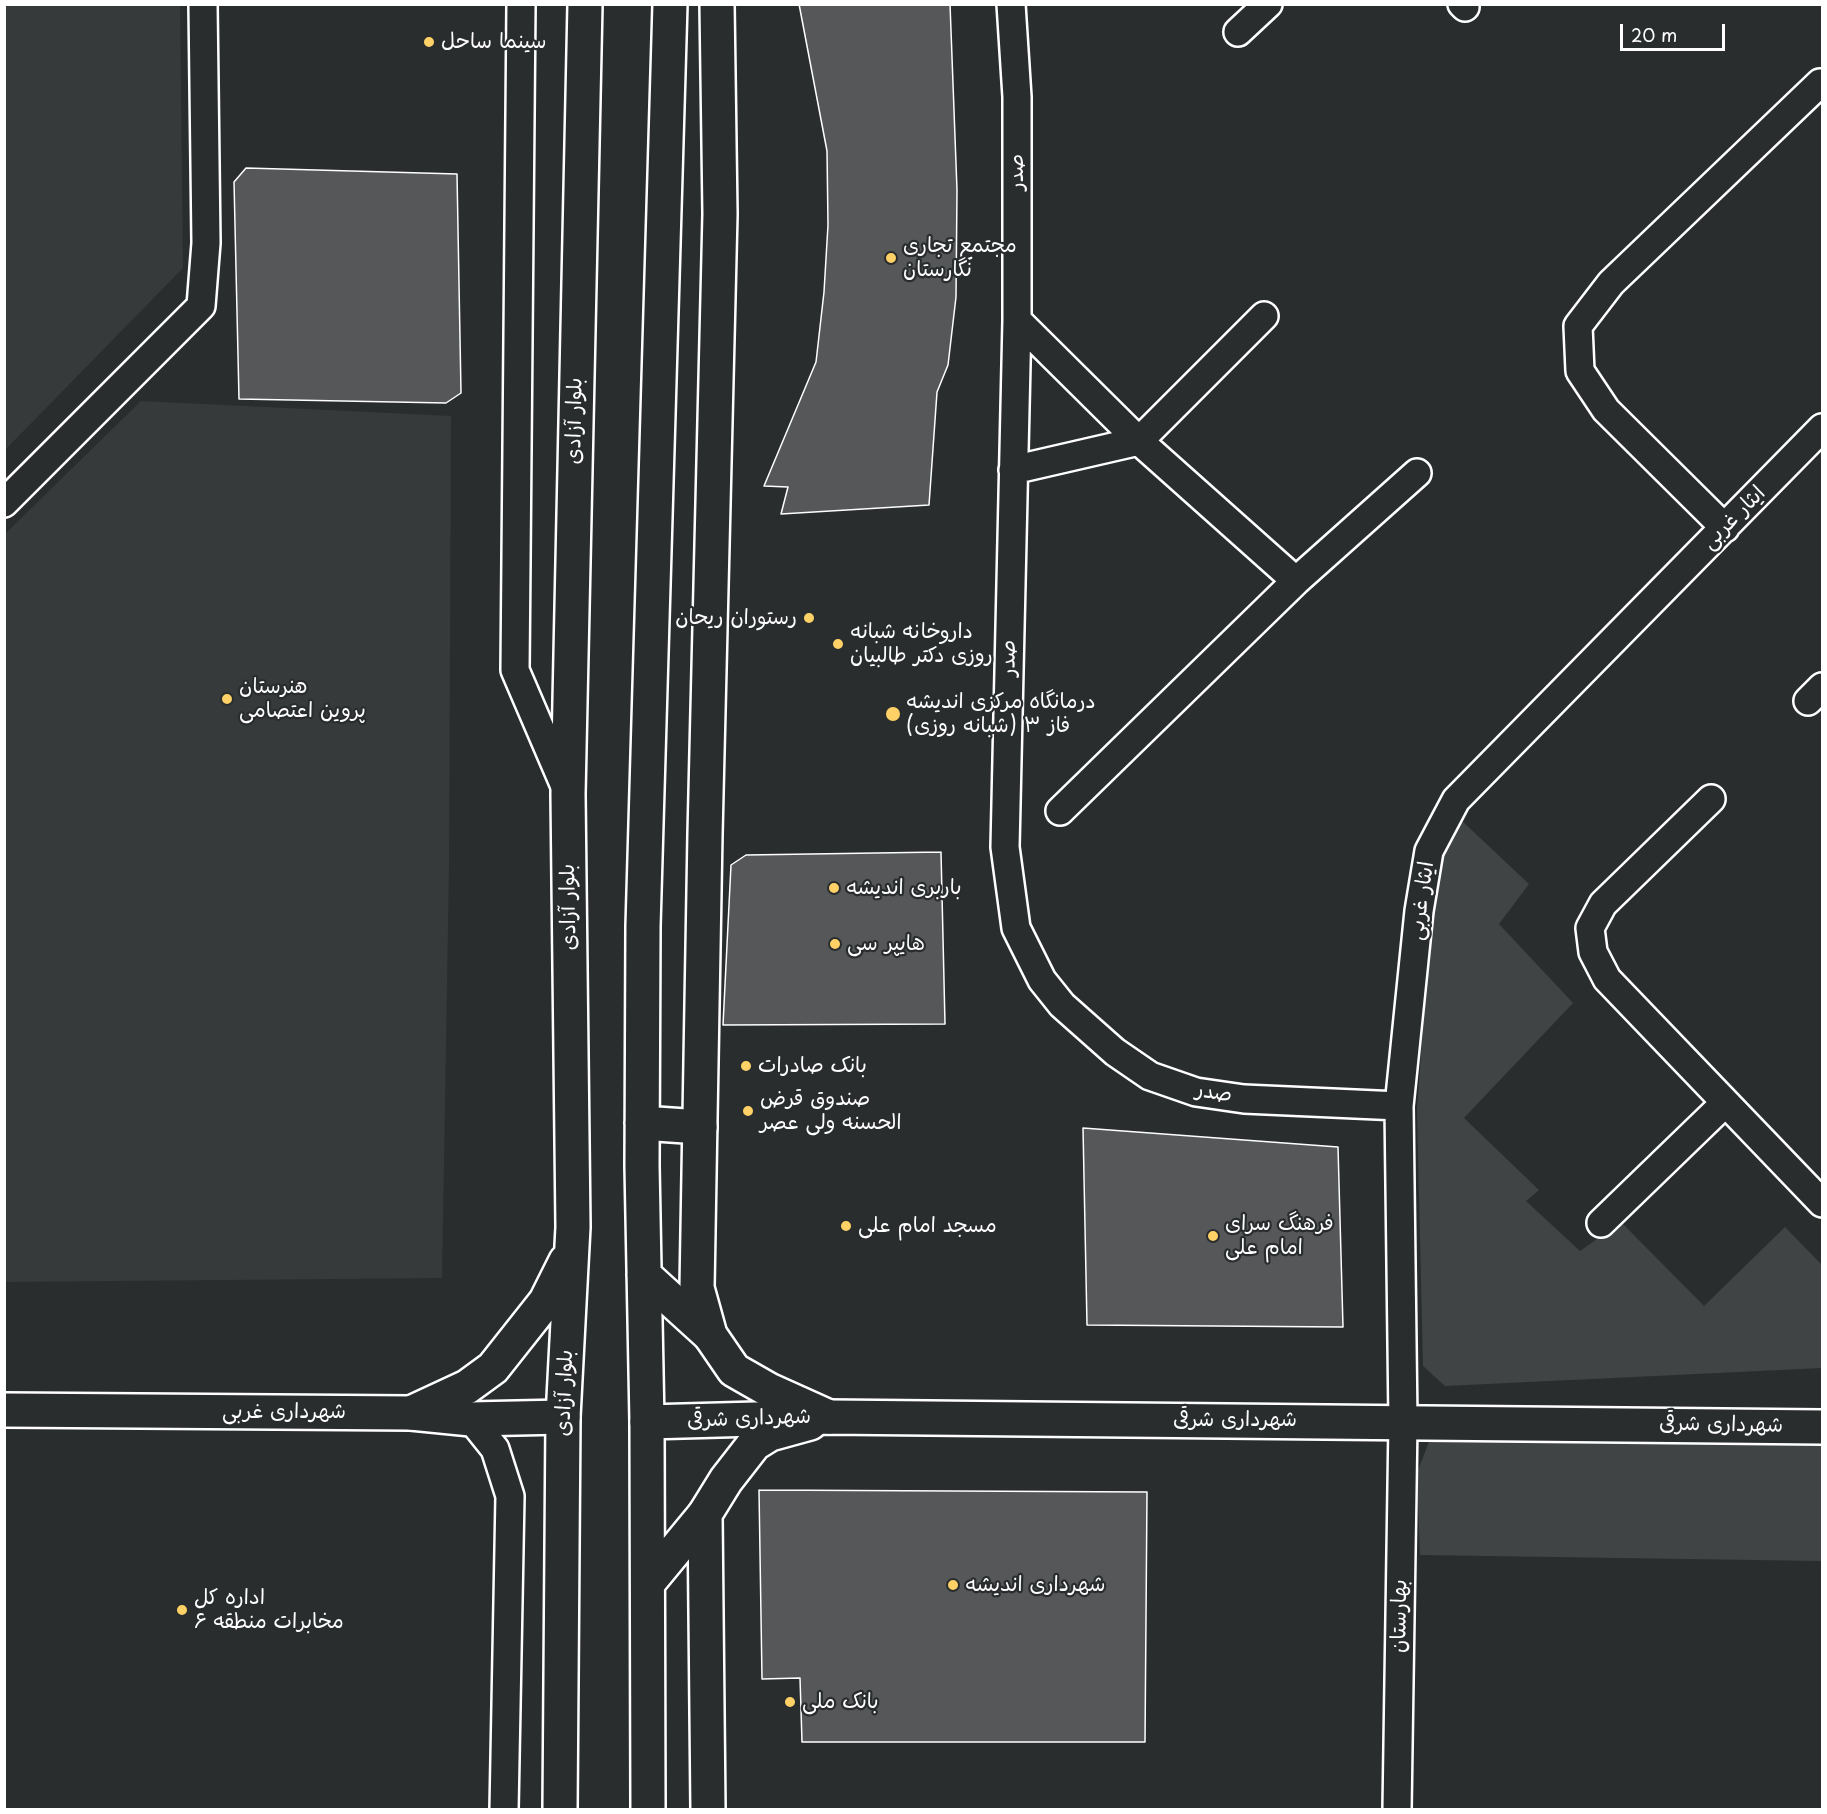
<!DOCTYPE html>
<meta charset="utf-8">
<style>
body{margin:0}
#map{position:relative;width:1827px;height:1814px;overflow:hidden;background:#2a2d2e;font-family:"Playpen Sans",sans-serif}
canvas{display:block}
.frame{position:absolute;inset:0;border:6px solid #fff;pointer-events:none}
.scale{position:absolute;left:1620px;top:24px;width:105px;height:27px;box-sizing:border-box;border:3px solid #fff;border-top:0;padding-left:8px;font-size:18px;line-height:21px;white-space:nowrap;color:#fff;-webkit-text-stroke:4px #2a2d2e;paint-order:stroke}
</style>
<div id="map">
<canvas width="1827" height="1814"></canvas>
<div class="frame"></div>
<div class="scale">20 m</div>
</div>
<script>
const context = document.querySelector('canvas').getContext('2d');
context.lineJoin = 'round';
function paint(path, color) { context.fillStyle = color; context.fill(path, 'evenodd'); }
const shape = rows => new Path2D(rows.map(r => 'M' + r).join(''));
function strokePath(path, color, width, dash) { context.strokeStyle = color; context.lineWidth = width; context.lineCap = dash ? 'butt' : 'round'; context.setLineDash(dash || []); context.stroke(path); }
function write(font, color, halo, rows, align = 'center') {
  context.font = font + ' "Playpen Sans","Playpen Sans Arabic",sans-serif'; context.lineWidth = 4.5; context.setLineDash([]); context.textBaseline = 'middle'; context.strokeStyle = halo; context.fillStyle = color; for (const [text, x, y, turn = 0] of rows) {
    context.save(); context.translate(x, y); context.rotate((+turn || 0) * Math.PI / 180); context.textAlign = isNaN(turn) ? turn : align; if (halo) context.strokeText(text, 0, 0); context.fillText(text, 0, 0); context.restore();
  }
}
paint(shape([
 [5,4,180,5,183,268,5,450],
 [141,401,451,416,449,866,442,1278,5,1282,5,534]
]), '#373a3b');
paint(shape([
 [1461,820,1529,884,1499,924,1573,1003,1464,1118,1539,1190,1526,1201,1580,1251,1621,1222,1704,1306,1785,1227,1822,1265,1822,1368,1445,1386,1423,1366,1417,1109,1432,907,1445,845],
 [1430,1439,1822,1444,1822,1561,1420,1555,1417,1473]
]), '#414445');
const building = shape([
 [799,4,950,4,957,190,956,297,948,365,937,392,929,505,781,514,788,487,764,486,816,362,824,292,828,225,827,151,799,4],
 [246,168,457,174,461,393,446,403,239,399,234,182,246,168],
 [941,852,945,1024,723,1025,731,865,746,855,941,852],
 [1083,1128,1338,1147,1343,1327,1087,1325,1083,1128],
 [759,1490,1147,1492,1145,1742,802,1742,800,1678,762,1679,759,1490]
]);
paint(building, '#555758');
strokePath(building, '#fff', 1.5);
const minor = shape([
 [521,4,515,670,567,791],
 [1011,4,1017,97,1017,320,1005,847,1016,928,1042,980,1062,1005,1115,1052,1150,1076,1196,1092,1244,1099,1399,1106],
 [1462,4,1465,7],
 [1238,32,1268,4],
 [1017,320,1139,441,1296,581],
 [1013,470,1139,441,1264,316],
 [4,503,201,306,206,243,203,4],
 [1725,528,1606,410,1580,371,1578,326,1611,283,1820,83],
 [1808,701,1822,687],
 [1711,799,1603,904,1590,928,1593,952,1607,979,1822,1203],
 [1060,811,1296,581,1417,473],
 [1601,1223,1725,1103],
 [471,1419,495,1449,510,1496,504,1810],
 [1397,1810,1403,1422,1399,1106,1419,911,1429,851,1456,800,1822,428]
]);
const tertiary = shape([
 [717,4,720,214,705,834,697,1288,710,1335,734,1370,769,1390,829,1417],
 [4,1410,411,1413,471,1419,563,1417],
 [708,1810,705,1514,726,1480,754,1444,770,1434,810,1423]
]);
const secondary = shape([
 [647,1422,829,1417,1822,1427]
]);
const primary = shape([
 [642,1123,700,1127],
 [644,1275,710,1335],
 [411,1413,467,1387,493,1368,546,1301,566,1261],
 [648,1583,705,1514],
 [560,1810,563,1417,573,1227,568,794,585,4],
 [648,1810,647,1422,642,1166,643,926,670,4]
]);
strokePath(minor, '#fff', 32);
strokePath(tertiary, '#fff', 38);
strokePath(secondary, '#fff', 38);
strokePath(primary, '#fff', 38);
strokePath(minor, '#2a2d2e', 27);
strokePath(tertiary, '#2a2d2e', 33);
strokePath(secondary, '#2a2d2e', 33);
strokePath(primary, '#2a2d2e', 33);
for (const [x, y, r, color] of [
 [429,42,6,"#ffd166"],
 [891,258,6,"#ffd166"],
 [809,618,6,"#ffd166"],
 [838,644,6,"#ffd166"],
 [227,699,6,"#ffd166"],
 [893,714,8,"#ffd166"],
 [834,888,6,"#ffd166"],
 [835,944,6,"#ffd166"],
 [746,1066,6,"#ffd166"],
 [748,1111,6,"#ffd166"],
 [846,1226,6,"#ffd166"],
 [1213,1236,6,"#ffd166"],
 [953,1585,6,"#ffd166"],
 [182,1610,6,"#ffd166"],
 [790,1702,6,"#ffd166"]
]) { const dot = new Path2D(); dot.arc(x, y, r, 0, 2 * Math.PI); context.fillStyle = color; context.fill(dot); strokePath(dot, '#2a2d2e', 2); }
write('21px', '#fff', '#2a2d2e', [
 ["سینما ساحل",441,42],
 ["مجتمع تجاری",903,246],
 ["نگارستان",903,270],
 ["رستوران ریحان",797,618,"right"],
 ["داروخانه شبانه",850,632],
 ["روزی دکتر طالبیان",850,656],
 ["هنرستان",239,687],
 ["پروین اعتصامی",239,711],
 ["درمانگاه مرکزی اندیشه",906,702],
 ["فاز ۳ (شبانه روزی)",906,726],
 ["باربری اندیشه",846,888],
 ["هایپر سی",847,944],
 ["بانک صادرات",758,1066],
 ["صندوق قرض",760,1099],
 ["الحسنه ولی عصر",760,1123],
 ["فرهنگ سرای",1225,1224],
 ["امام علی",1225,1248],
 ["مسجد امام علی",858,1226],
 ["شهرداری اندیشه",965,1585],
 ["اداره کل",194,1598],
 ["مخابرات منطقه ۶",194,1622],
 ["بانک ملی",802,1702]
], 'left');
write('21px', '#fff', '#2a2d2e', [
 ["صدر",1017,172,-90],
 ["بلوار آزادی",575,421,-89],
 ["ایثار غربی",1734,518,-45],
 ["صدر",1009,658,-89],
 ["ایثار غربی",1422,901,-82],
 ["بلوار آزادی",569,907,-91],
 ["صدر",1214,1093,10],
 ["بلوار آزادی",565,1393,-88],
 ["شهرداری غربی",284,1412],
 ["شهرداری شرقی",749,1419,-2],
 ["شهرداری شرقی",1235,1420],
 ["شهرداری شرقی",1721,1425,1],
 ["بهارستان",1400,1616,-89]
]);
</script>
